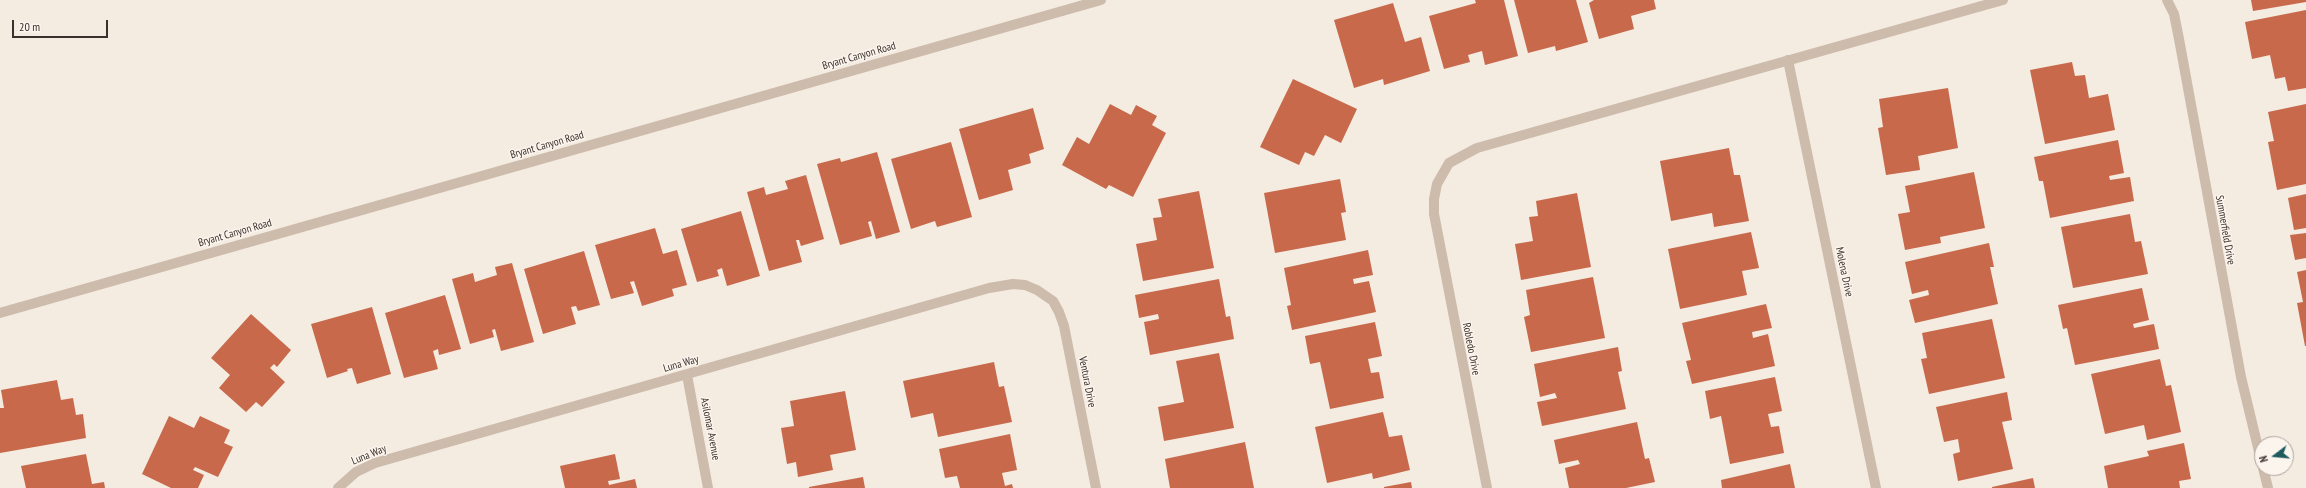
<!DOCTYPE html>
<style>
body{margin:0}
#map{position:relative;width:2306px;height:488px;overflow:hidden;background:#f4ebe1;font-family:"PT Sans Narrow",sans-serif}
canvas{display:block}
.north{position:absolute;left:2254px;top:436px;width:40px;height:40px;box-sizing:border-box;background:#fbf5ee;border:1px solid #aea6a0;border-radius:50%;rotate:254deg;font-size:11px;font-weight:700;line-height:16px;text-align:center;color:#3b302b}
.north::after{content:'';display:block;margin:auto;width:14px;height:18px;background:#1f5a5e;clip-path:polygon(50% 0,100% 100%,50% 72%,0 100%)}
.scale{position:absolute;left:12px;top:20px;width:96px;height:18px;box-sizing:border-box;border:2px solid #3b302b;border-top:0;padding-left:5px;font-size:12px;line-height:14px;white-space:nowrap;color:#3b302b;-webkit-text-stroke:3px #fbf5ee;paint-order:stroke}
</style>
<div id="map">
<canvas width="2306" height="488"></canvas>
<div class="north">N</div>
<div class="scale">20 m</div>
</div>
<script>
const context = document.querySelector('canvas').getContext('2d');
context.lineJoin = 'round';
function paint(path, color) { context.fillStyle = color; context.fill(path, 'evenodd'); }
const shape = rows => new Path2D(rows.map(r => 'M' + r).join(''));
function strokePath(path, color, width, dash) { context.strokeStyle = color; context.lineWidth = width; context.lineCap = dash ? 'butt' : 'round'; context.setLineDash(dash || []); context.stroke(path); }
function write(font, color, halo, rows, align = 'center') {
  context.font = font + ' "PT Sans Narrow",sans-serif'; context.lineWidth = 3; context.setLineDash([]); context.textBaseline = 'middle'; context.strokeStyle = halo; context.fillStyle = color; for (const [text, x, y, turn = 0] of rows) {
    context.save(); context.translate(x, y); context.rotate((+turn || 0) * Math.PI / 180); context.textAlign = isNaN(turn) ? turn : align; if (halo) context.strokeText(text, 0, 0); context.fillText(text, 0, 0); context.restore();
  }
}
paint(shape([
 [1475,0,1504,0,1518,56,1485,65,1482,51,1468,55,1470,62,1444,69,1429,16,1476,3],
 [1514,0,1576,0,1588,42,1556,51,1555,46,1528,53],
 [1594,0,1654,0,1656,9,1631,16,1634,29,1599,39,1589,3],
 [2251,0,2306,0,2306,2,2253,11],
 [1393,3,1405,42,1421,37,1430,71,1384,85,1383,79,1354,88,1334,20],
 [2306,10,2306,88,2288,91,2285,77,2275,79,2270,55,2252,59,2245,22],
 [2072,62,2075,76,2085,75,2089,98,2108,94,2115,130,2045,144,2030,70],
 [1293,79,1357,109,1341,143,1325,135,1314,156,1305,152,1299,165,1260,147],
 [1948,88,1958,148,1918,156,1920,170,1886,175,1878,128,1883,127,1879,99],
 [1110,104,1131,115,1136,105,1157,116,1152,125,1166,133,1133,197,1109,185,1106,189,1062,165,1077,137,1089,144],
 [2306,104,2306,184,2277,190,2268,142,2274,141,2268,112],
 [1033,108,1044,149,1029,154,1031,163,1008,170,1013,190,979,200,959,129],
 [2118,140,2124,173,2109,176,2110,180,2130,177,2134,201,2050,218,2043,181,2039,181,2034,157],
 [951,142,972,217,937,227,935,221,911,229,891,159],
 [1729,148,1734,175,1740,175,1749,221,1714,227,1712,213,1671,221,1660,161],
 [877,152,900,232,876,239,871,221,868,222,872,236,840,245,817,164,840,158,841,162],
 [1974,172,1985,228,1940,237,1941,243,1905,250,1898,214,1910,212,1905,186],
 [806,175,824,239,801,246,799,240,796,240,802,262,769,271,747,192,764,187,766,195,788,189,785,181],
 [1340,179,1346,212,1341,213,1346,240,1275,253,1264,193],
 [1199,191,1214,268,1143,281,1136,244,1157,240,1153,218,1162,217,1158,199],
 [1577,193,1591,267,1521,280,1515,244,1533,241,1529,217,1538,216,1536,201],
 [2306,194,2306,228,2294,230,2288,198],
 [741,211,760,276,727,286,722,268,717,270,719,276,697,282,681,229],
 [2130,214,2135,242,2141,241,2148,274,2073,288,2061,227],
 [655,228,663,254,677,250,687,285,672,289,674,296,642,306,634,281,630,282,634,293,611,299,595,245],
 [1751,232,1759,268,1742,271,1747,295,1680,309,1668,249],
 [2306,233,2306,258,2295,260,2290,235],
 [1989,243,1994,267,1990,267,1998,304,1915,323,1909,300,1929,295,1928,290,1912,294,1905,262],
 [1368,250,1373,275,1353,279,1354,284,1369,281,1376,312,1292,330,1287,306,1291,305,1284,268],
 [584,251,600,305,578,311,576,306,571,307,576,324,543,334,524,269],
 [512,263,534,342,501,351,495,329,492,330,494,337,470,344,452,279,473,273,475,282,497,275,495,267],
 [2306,270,2306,346,2305,346,2297,303,2303,302,2297,272],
 [1593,277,1605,338,1531,352,1524,317,1530,315,1526,290],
 [1219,279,1226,317,1230,316,1234,339,1150,355,1144,322,1159,319,1158,314,1139,318,1135,295],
 [2142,288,2149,320,2133,324,2134,328,2154,324,2159,349,2075,365,2067,328,2063,329,2058,305],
 [445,295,461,349,439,355,438,349,433,351,438,369,404,378,385,313],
 [1766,304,1772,328,1752,332,1753,338,1768,334,1775,366,1692,384,1686,361,1691,360,1682,323],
 [372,307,391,374,357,384,352,368,347,369,348,371,327,378,311,324],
 [251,314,291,350,277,367,274,364,270,368,285,382,262,407,256,402,246,412,219,388,230,375,211,358],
 [1992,319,2005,378,1929,394,1921,359,1927,358,1922,333],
 [1375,322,1382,356,1368,359,1371,373,1379,372,1384,398,1330,409,1320,362,1310,364,1305,336],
 [1618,347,1622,371,1618,372,1626,409,1542,426,1537,402,1557,398,1555,393,1540,397,1534,364],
 [1219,353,1234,428,1164,441,1158,407,1184,402,1176,361],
 [2160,359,2166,386,2171,385,2181,432,2147,440,2144,425,2105,434,2091,374],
 [994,362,999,387,1004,386,1012,422,938,437,933,413,911,418,903,381],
 [1775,377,1782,411,1768,414,1771,427,1779,426,1784,453,1730,464,1721,416,1710,419,1705,391],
 [57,380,61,400,73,398,76,415,83,414,86,438,0,453,0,408,4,408,1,390],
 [845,391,856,450,830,455,833,470,798,477,796,462,787,464,781,428,794,426,790,401],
 [2007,392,2012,420,2002,422,2013,469,1958,481,1953,454,1960,452,1958,439,1944,442,1936,407],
 [1383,412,1389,437,1402,435,1410,470,1373,479,1372,473,1327,483,1315,427],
 [169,416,194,428,200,416,230,430,224,443,233,447,218,477,195,467,193,470,204,475,198,488,171,488,142,474],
 [1637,422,1645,459,1649,458,1655,482,1626,488,1569,488,1565,468,1580,464,1578,460,1559,464,1554,440],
 [1010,434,1017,470,1002,473,1005,486,1012,484,1013,488,960,488,957,476,945,478,939,449],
 [1245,442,1254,488,1170,488,1165,459],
 [2184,443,2191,479,2179,481,2180,488,2108,488,2104,466,2149,456,2147,451],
 [86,454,92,484,104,482,105,488,26,488,21,466],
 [615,454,620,479,608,481,609,485,635,479,637,488,565,488,560,466],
 [1790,464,1795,488,1722,488,1721,480],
 [863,477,865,488,809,488,809,487],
 [2033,478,2035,488,1992,488,1992,487],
 [1411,482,1412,488,1384,488,1384,487]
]), '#c8694b');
strokePath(shape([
 [2167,0,2174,14,2179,39,2241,377,2262,464],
 [1788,60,1876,488],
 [687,375,708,488],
 [2263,468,2268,488],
 [338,488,356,472,375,463,989,288,1013,284,1025,285,1037,290,1053,301,1059,312,1064,326,1096,488],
 [1487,488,1434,214,1434,199,1437,184,1449,163,1477,148,2003,0]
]), '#cdbbac', 10);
strokePath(shape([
 [0,313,1101,0]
]), '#cdbbac', 10);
write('11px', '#3b302b', '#fbf5ee', [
 ["Bryant Canyon Road",859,56,-16],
 ["Bryant Canyon Road",547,145,-16],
 ["Summerfield Drive",2225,230,80],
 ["Bryant Canyon Road",235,233,-16],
 ["Molena Drive",1844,272,78],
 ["Robledo Drive",1471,349,79],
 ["Luna Way",681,364,-16],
 ["Ventura Drive",1087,382,79],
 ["Asilomar Avenue",710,429,79],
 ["Luna Way",369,455,-22]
]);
</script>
